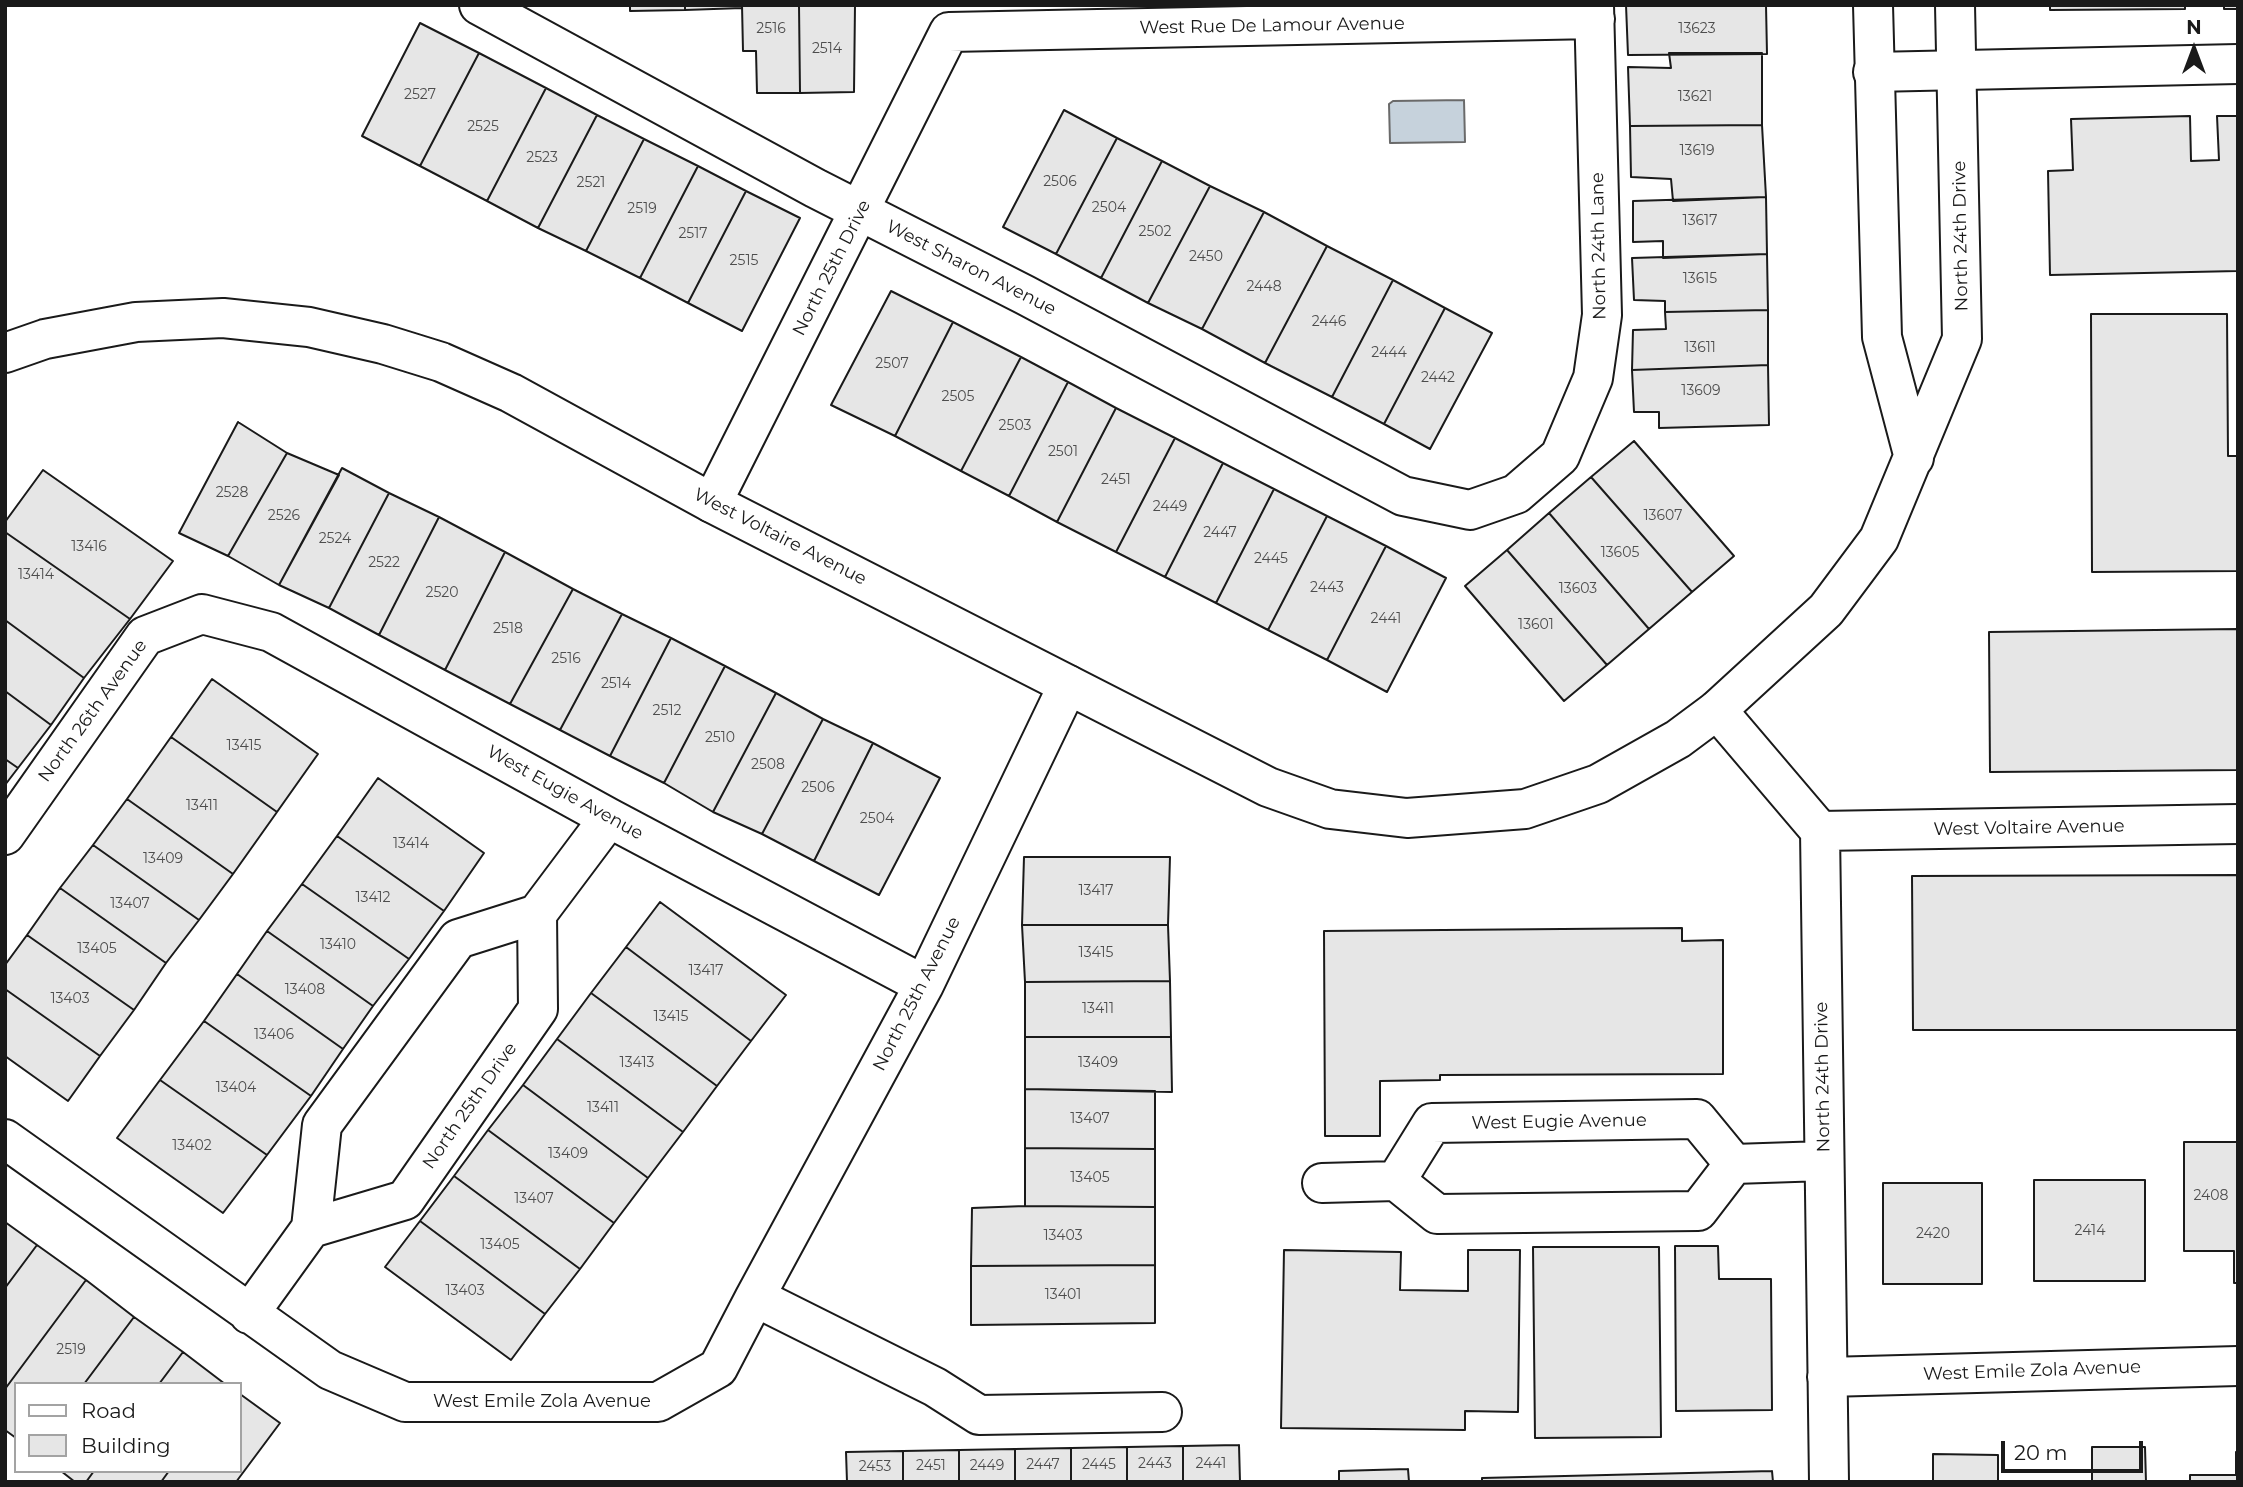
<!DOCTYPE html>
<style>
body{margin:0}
#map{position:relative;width:2243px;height:1487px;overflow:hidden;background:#fff;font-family:Montserrat,sans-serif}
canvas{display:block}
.frame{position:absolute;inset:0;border:7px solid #1a1a1a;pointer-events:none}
.legend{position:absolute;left:14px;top:1382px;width:228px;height:91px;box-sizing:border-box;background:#fff;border:2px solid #a3a3a3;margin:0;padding:9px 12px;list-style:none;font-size:21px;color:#1a1a1a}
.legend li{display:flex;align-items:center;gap:14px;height:35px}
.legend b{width:35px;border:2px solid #a3a3a3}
.north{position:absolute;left:2159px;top:14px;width:70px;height:70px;-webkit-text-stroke:5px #fff;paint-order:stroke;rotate:0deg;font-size:19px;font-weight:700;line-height:28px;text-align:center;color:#1a1a1a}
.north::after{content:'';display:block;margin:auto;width:24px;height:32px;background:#1a1a1a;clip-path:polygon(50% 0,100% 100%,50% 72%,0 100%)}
.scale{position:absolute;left:2001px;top:1441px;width:142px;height:32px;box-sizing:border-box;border:4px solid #1a1a1a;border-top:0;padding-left:9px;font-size:21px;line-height:24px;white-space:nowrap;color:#1a1a1a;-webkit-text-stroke:5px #fff;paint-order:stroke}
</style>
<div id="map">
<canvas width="2243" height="1487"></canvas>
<div class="frame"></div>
<ul class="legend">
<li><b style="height:9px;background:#fff"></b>Road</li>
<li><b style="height:19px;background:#e6e6e6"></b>Building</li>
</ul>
<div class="north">N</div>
<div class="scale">20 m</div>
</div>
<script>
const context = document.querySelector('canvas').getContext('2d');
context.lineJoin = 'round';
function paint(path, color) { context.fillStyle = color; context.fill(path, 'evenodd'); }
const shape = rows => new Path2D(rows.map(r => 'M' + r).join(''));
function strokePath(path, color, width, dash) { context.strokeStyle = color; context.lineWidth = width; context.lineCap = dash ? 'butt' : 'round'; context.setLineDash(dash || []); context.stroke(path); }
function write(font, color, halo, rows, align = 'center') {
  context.font = font + ' Montserrat,sans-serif'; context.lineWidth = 5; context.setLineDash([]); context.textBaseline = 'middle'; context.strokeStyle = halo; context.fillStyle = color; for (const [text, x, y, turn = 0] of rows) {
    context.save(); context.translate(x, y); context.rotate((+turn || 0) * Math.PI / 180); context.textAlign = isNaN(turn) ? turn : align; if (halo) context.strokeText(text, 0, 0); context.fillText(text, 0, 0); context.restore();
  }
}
const water = shape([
 [1464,100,1465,142,1390,143,1389,104,1393,101,1464,100]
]);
paint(water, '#c6d2dc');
strokePath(water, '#6a6a6a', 2);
const building = shape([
 [630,5,685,5,685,10,630,11,630,5],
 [685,5,742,5,742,8,685,10,685,5],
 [742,5,799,5,800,93,757,93,756,51,743,51,742,5],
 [799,5,855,5,854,92,800,93,799,5],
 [1626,5,1766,5,1767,54,1628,55,1626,5],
 [2050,5,2185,5,2185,9,2050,10,2050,5],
 [2224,5,2238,5,2238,9,2224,9,2224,5],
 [420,23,479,53,420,166,362,136,420,23],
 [479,53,546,88,487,201,420,166,479,53],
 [1669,53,1762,53,1762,125,1630,126,1628,67,1671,68,1669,53],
 [546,88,597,115,538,228,487,201,546,88],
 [1064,110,1117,138,1056,254,1003,227,1064,110],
 [597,115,644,139,586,251,538,228,597,115],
 [2190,116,2191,161,2219,160,2217,116,2238,116,2238,271,2050,275,2048,171,2073,170,2071,119,2190,116],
 [1762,125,1766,197,1673,201,1671,179,1631,177,1630,126,1762,125],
 [1117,138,1162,161,1101,278,1056,254,1117,138],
 [644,139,698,166,640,278,586,251,644,139],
 [1162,161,1210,186,1148,303,1101,278,1162,161],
 [698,166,746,191,688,303,640,278,698,166],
 [1210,186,1264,212,1202,329,1148,303,1210,186],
 [746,191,800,218,742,331,688,303,746,191],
 [1766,197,1767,254,1663,258,1663,241,1633,242,1633,201,1766,197],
 [1264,212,1327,246,1265,363,1202,329,1264,212],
 [1327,246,1393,280,1332,397,1265,363,1327,246],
 [1767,254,1768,310,1665,312,1665,301,1634,300,1632,258,1767,254],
 [1393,280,1445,308,1384,424,1332,397,1393,280],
 [891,291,953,322,895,436,831,405,891,291],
 [1445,308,1492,333,1430,449,1384,424,1445,308],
 [1768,310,1768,365,1632,370,1633,330,1666,329,1665,312,1768,310],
 [2091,314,2227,314,2228,456,2238,456,2238,571,2092,572,2091,314],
 [953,322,1021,357,961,471,895,436,953,322],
 [1021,357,1068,382,1009,496,961,471,1021,357],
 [1768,365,1769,425,1659,428,1659,412,1634,412,1632,370,1768,365],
 [1068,382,1116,408,1057,522,1009,496,1068,382],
 [1116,408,1175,438,1116,552,1057,522,1116,408],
 [238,422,287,453,228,556,179,533,238,422],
 [1175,438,1223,463,1165,577,1116,552,1175,438],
 [1634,441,1734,556,1692,592,1591,477,1634,441],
 [287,453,339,475,279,585,228,556,287,453],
 [1223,463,1274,489,1216,603,1165,577,1223,463],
 [342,468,389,493,329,608,279,585,342,468],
 [43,470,173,561,130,619,5,532,5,522,43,470],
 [1591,477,1692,592,1649,629,1549,513,1591,477],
 [1274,489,1327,516,1268,630,1216,603,1274,489],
 [389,493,439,517,379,635,329,608,389,493],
 [1549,513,1649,629,1607,665,1507,550,1549,513],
 [1327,516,1386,546,1327,660,1268,630,1327,516],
 [439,517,505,552,445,670,379,635,439,517],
 [5,532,130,619,84,678,5,620,5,532],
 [1386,546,1446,578,1387,692,1327,660,1386,546],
 [1507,550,1607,665,1564,701,1465,586,1507,550],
 [505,552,573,589,510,704,445,670,505,552],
 [573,589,622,614,560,730,510,704,573,589],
 [622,614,671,638,610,756,560,730,622,614],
 [5,620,84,678,51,725,5,691,5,620],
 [2238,629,2238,770,1990,772,1989,632,2238,629],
 [671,638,725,666,664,783,610,756,671,638],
 [725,666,776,693,713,812,664,783,725,666],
 [212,679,318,754,277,812,171,737,212,679],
 [5,691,51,725,18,768,5,759,5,691],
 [776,693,823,719,762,834,713,812,776,693],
 [823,719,873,743,814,861,762,834,823,719],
 [171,737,277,812,233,874,127,799,171,737],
 [873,743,940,778,879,895,814,861,873,743],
 [5,759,18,768,5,785,5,759],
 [378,778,484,853,444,911,337,836,378,778],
 [127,799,233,874,199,920,93,845,127,799],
 [337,836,444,911,409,959,302,884,337,836],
 [93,845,199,920,166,963,60,888,93,845],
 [1024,857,1170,857,1168,925,1022,925,1024,857],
 [2238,875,2238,1030,1913,1030,1912,876,2238,875],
 [302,884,409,959,373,1006,267,931,302,884],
 [60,888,166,963,134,1010,27,935,60,888],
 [660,902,786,995,751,1041,626,947,660,902],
 [1022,925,1168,925,1170,981,1025,982,1022,925],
 [1682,928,1682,941,1723,940,1723,1074,1440,1075,1440,1080,1380,1081,1380,1136,1325,1136,1324,931,1682,928],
 [267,931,373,1006,343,1049,237,974,267,931],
 [27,935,134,1010,100,1056,5,989,5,965,27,935],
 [626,947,751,1041,717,1086,591,993,626,947],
 [237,974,343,1049,311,1096,204,1021,237,974],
 [1170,981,1171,1037,1025,1037,1025,982,1170,981],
 [5,989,100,1056,68,1101,5,1056,5,989],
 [591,993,717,1086,683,1132,557,1039,591,993],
 [204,1021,311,1096,267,1155,160,1080,204,1021],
 [1025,1037,1171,1037,1172,1092,1025,1089,1025,1037],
 [557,1039,683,1132,648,1178,523,1085,557,1039],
 [160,1080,267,1155,223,1213,117,1138,160,1080],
 [523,1085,648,1178,614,1223,488,1130,523,1085],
 [1025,1089,1155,1091,1155,1149,1025,1148,1025,1089],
 [488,1130,614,1223,580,1269,454,1176,488,1130],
 [2184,1142,2238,1142,2238,1283,2234,1283,2234,1251,2184,1251,2184,1142],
 [1025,1148,1155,1149,1155,1207,1025,1206,1025,1148],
 [454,1176,580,1269,545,1314,420,1221,454,1176],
 [2034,1180,2145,1180,2145,1281,2034,1281,2034,1180],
 [1883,1183,1982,1183,1982,1284,1883,1284,1883,1183],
 [1025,1206,1155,1207,1155,1265,971,1266,972,1208,1025,1206],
 [420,1221,545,1314,511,1360,385,1267,420,1221],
 [5,1222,37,1245,5,1288,5,1222],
 [37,1245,86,1280,5,1389,5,1288,37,1245],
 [1675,1246,1718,1246,1719,1279,1771,1279,1772,1410,1676,1411,1675,1246],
 [1533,1247,1659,1247,1661,1437,1535,1438,1533,1247],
 [1284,1250,1401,1252,1400,1290,1468,1291,1468,1250,1520,1250,1518,1412,1465,1411,1465,1430,1281,1428,1284,1250],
 [1155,1265,1155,1323,971,1325,971,1266,1155,1265],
 [86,1280,134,1317,84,1384,16,1384,16,1438,5,1430,5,1389,86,1280],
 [134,1317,183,1352,159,1384,84,1384,134,1317],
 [183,1352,225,1384,159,1384,183,1352],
 [240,1394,280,1423,236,1482,161,1482,169,1471,240,1471,240,1394],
 [1239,1445,1240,1482,1183,1482,1183,1446,1239,1445],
 [1183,1446,1183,1482,1127,1482,1127,1447,1183,1446],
 [1127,1447,1127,1482,1071,1482,1071,1448,1127,1447],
 [2092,1447,2145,1447,2146,1482,2092,1482,2092,1447],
 [1071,1448,1071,1482,1015,1482,1015,1449,1071,1448],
 [1015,1449,1015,1482,959,1482,959,1450,1015,1449],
 [959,1450,959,1482,903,1482,903,1451,959,1450],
 [903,1451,903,1482,847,1482,846,1452,903,1451],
 [2236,1452,2238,1482,2190,1482,2190,1475,2236,1475,2236,1452],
 [1933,1454,1998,1455,1998,1482,1933,1482,1933,1454],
 [1408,1469,1409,1482,1339,1482,1339,1471,1408,1469],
 [61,1471,94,1471,86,1482,75,1482,61,1471],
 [94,1471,169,1471,161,1482,86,1482,94,1471],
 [1772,1471,1773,1482,1482,1482,1482,1478,1772,1471]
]);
paint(building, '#e6e6e6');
strokePath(building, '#1a1a1a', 2);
const minor = shape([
 [479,5,815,188,1025,295,1403,496,1470,510,1516,494,1560,456,1593,378,1602,315,1594,5],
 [1873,72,2238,64],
 [712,503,949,32,1595,19],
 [1717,710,1820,831,1829,1482],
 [1820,831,2238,824],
 [5,835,145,636,202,614,271,632,609,818,924,985],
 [5,1139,330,1370,405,1402,658,1402,718,1368,755,1297,935,1387,979,1415,1162,1412],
 [1734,1164,1824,1161],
 [1396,1181,1432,1123,1697,1119,1734,1164],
 [1322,1183,1396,1181,1437,1214,1698,1211,1734,1164],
 [311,1228,405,1200,538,1009,537,914],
 [755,1297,924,985,1068,685],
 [249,1314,311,1228,322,1125,458,939,537,914,609,818],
 [1827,1377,2238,1366]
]);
const tertiary = shape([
 [1873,5,1882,337,1914,458],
 [5,353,45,339,136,322,223,318,309,327,383,344,441,362,511,393,712,503,1268,787,1330,809,1407,818,1525,809,1598,784,1678,739,1717,710,1826,610,1879,539,1962,339,1955,5]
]);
strokePath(minor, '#1a1a1a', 42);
strokePath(tertiary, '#1a1a1a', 42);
strokePath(minor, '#fff', 38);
strokePath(tertiary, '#fff', 38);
write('14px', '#4d4d4d', null, [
 ["2516",771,29],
 ["13623",1697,29],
 ["2514",827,49],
 ["2527",420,95],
 ["13621",1695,97],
 ["2525",483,127],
 ["13619",1697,151],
 ["2523",542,158],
 ["2506",1060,182],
 ["2521",591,183],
 ["2504",1109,208],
 ["2519",642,209],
 ["13617",1700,221],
 ["2502",1155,232],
 ["2517",693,234],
 ["2450",1206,257],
 ["2515",744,261],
 ["13615",1700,279],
 ["2448",1264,287],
 ["2446",1329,322],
 ["13611",1700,348],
 ["2444",1389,353],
 ["2507",892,364],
 ["2442",1438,378],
 ["13609",1701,391],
 ["2505",958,397],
 ["2503",1015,426],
 ["2501",1063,452],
 ["2451",1116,480],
 ["2528",232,493],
 ["2449",1170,507],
 ["2526",284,516],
 ["13607",1663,516],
 ["2447",1220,533],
 ["2524",335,539],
 ["13416",89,547],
 ["13605",1620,553],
 ["2445",1271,559],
 ["2522",384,563],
 ["13414",36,575],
 ["2443",1327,588],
 ["13603",1578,589],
 ["2520",442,593],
 ["2441",1386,619],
 ["13601",1536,625],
 ["2518",508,629],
 ["2516",566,659],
 ["2514",616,684],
 ["2512",667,711],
 ["2510",720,738],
 ["13415",244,746],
 ["2508",768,765],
 ["2506",818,788],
 ["13411",202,806],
 ["2504",877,819],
 ["13414",411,844],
 ["13409",163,859],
 ["13417",1096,891],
 ["13412",373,898],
 ["13407",130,904],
 ["13410",338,945],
 ["13405",97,949],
 ["13415",1096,953],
 ["13417",706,971],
 ["13408",305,990],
 ["13403",70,999],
 ["13411",1098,1009],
 ["13415",671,1017],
 ["13406",274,1035],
 ["13413",637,1063],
 ["13409",1098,1063],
 ["13404",236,1088],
 ["13411",603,1108],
 ["13407",1090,1119],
 ["13402",192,1146],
 ["13409",568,1154],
 ["13405",1090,1178],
 ["2408",2211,1196],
 ["13407",534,1199],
 ["2414",2090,1231],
 ["2420",1933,1234],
 ["13403",1063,1236],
 ["13405",500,1245],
 ["13403",465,1291],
 ["13401",1063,1295],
 ["2519",71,1350],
 ["2443",1155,1464],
 ["2441",1211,1464],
 ["2447",1043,1465],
 ["2445",1099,1465],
 ["2451",931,1466],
 ["2449",987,1466],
 ["2453",875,1467]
]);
write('18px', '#1a1a1a', '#fff', [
 ["West Rue De Lamour Avenue",1272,26,-1],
 ["North 24th Drive",1961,236,-91],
 ["North 24th Lane",1599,246,-91],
 ["North 25th Drive",832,268,-63],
 ["West Sharon Avenue",971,268,27],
 ["West Voltaire Avenue",780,537,27],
 ["North 26th Avenue",93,711,-54],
 ["West Eugie Avenue",565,793,29],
 ["West Voltaire Avenue",2029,828,-1],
 ["North 25th Avenue",917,994,-63],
 ["North 24th Drive",1823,1077,-91],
 ["North 25th Drive",470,1106,-55],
 ["West Eugie Avenue",1559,1122,-1],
 ["West Emile Zola Avenue",2032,1371,-2],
 ["West Emile Zola Avenue",542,1402]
]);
</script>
